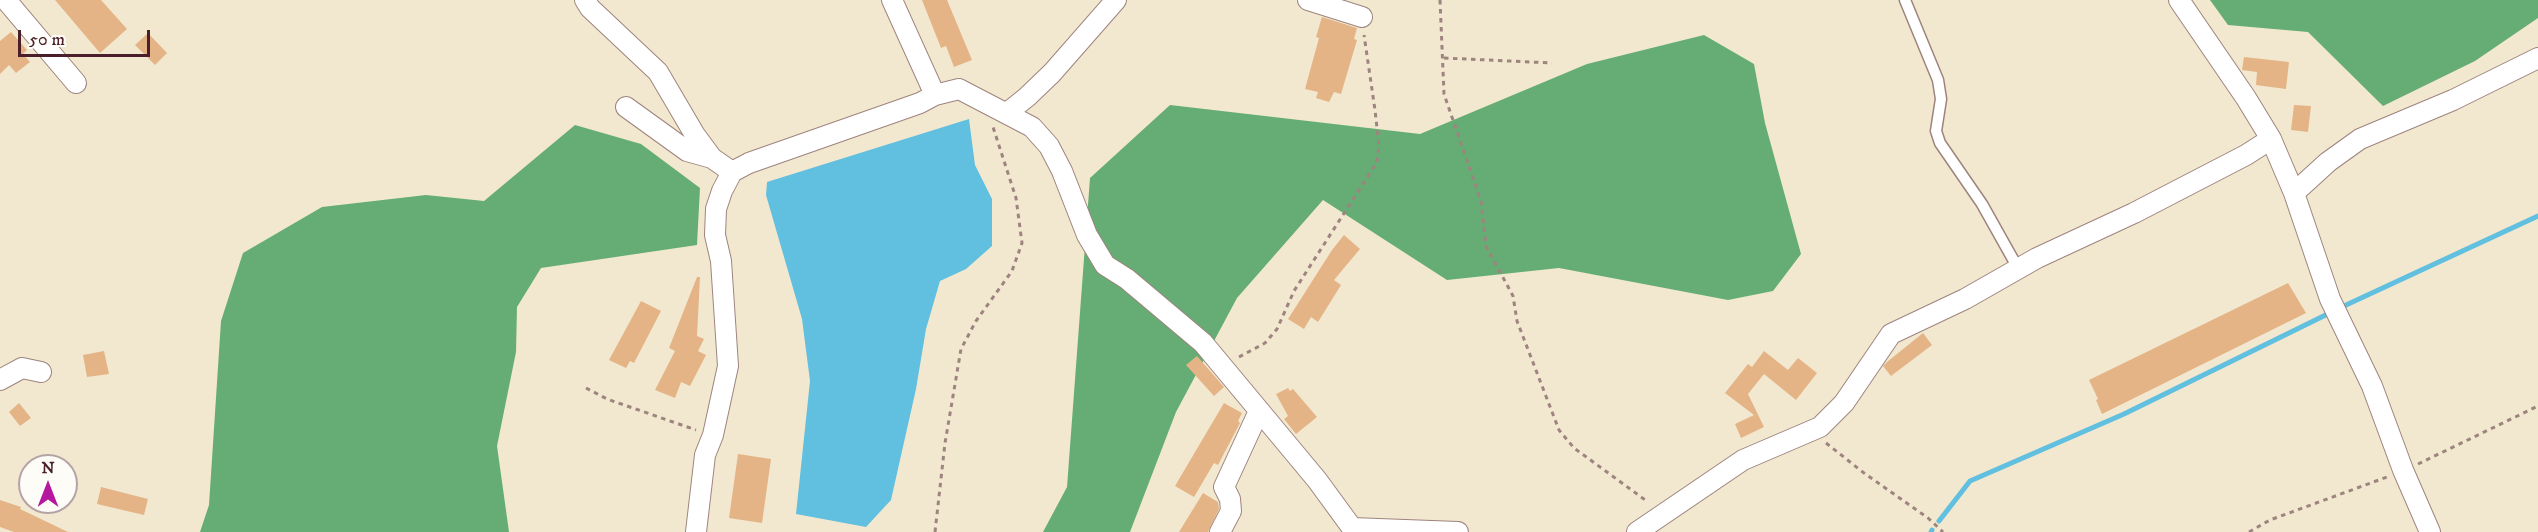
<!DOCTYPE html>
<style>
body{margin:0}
#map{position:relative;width:2538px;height:532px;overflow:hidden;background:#f2e8d0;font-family:"IM FELL DW Pica",serif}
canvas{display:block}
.north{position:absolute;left:18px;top:454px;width:60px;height:60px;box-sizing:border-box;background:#fdfcf7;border:2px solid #b5a4a5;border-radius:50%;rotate:0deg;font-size:16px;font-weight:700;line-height:24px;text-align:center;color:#4a1f2b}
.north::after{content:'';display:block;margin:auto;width:21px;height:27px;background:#b5179e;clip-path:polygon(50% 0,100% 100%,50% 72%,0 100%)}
.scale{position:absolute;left:18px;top:30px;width:132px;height:27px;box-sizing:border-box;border:3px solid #4a1f2b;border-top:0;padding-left:8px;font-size:18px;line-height:21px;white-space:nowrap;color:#4a1f2b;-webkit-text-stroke:4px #fdfcf7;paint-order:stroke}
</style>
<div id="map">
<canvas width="2538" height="532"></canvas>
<div class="north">N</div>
<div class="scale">50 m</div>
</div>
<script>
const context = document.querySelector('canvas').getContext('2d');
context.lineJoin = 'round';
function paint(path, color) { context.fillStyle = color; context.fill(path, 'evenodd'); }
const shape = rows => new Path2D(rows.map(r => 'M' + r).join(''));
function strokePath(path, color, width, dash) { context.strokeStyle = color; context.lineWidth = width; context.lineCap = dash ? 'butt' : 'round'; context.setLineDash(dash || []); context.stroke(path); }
paint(shape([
 [2210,0,2538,0,2538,18,2475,61,2383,106,2308,32,2228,25],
 [1704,35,1754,64,1765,123,1801,254,1773,291,1728,300,1559,268,1447,280,1323,200,1237,298,1176,412,1130,532,1043,532,1067,487,1090,178,1170,105,1420,134,1587,64],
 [575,125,641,144,700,188,697,245,541,268,517,307,516,352,497,446,509,532,200,532,209,505,221,321,243,253,322,207,426,195,484,201]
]), '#65ad74');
paint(shape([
 [969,119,975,165,992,199,992,246,966,269,940,281,926,329,916,389,891,500,866,527,796,514,810,381,802,319,766,195,767,182]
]), '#61bfdf');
strokePath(shape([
 [1939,521,1970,481,2124,414,2346,305,2538,216],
 [1931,532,1932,530]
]), '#61bfdf', 5);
paint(shape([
 [55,0,101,0,127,29,100,53],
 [922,0,947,0,972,60,954,67,946,46,941,48],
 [1322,17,1357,28,1354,39,1357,40,1341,94,1334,92,1329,102,1316,98,1318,92,1305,89,1319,38,1316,37],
 [11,32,27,50,23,54,30,62,16,73,9,65,0,74,0,41],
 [148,33,167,53,155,65,135,45],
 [2244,57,2289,62,2286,89,2256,85,2257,72,2242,70],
 [2294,105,2311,106,2308,132,2291,130],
 [1344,235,1360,249,1334,280,1341,285,1318,322,1311,317,1304,329,1288,319,1332,250],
 [697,277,700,277,697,336,704,339,698,351,706,355,690,386,681,382,675,398,655,390,675,351,669,348],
 [2288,283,2306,313,2102,414,2096,400,2098,399,2089,380],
 [641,301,661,311,634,363,630,361,626,368,609,360],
 [1923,333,1932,345,1891,376,1883,366,1887,362],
 [104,351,109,374,87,377,83,355],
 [1764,351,1788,370,1798,358,1817,373,1796,400,1764,374,1748,394,1764,427,1741,438,1735,424,1754,415,1725,393,1748,364,1752,367],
 [1197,356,1224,387,1214,396,1186,365],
 [1288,388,1290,391,1293,389,1317,417,1296,434,1284,419,1288,416,1276,394],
 [19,403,31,418,20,426,9,412],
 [1224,403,1242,413,1238,421,1240,423,1218,465,1214,463,1194,497,1175,486],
 [738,454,771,459,762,523,729,518],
 [101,487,148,499,144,515,97,504],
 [1203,493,1218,502,1219,509,1208,532,1179,532],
 [0,500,21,507,20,509,68,532,14,532,0,527]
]), '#e4b486');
const lane = shape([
 [1905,0,1938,80,1941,99,1936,131,1940,143,1982,204,2019,270]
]);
const street = shape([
 [6,0,76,83],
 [585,0,590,8,658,72,695,135,712,158,732,172],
 [1308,0,1362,17],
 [2179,0,2246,98,2271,139,2294,193,2330,299,2372,386,2403,470,2430,532],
 [935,95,959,89,1032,127,1049,146,1062,171,1087,235,1105,265,1127,279,1203,343,1317,480,1355,532],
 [626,107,687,151,712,158],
 [1007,113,1027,97,1052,73,1116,0],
 [2294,193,2328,162,2360,139,2453,100,2538,58],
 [0,380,22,368,41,372],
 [1352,528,1458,532],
 [696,532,705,455,713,435,728,366,721,261,715,235,716,209,722,191,732,172,749,163,920,103,935,95,892,0],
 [1220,532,1231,511,1230,499,1224,487,1259,411],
 [1637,532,1743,460,1820,427,1844,403,1891,334,1965,299,2037,258,2134,213,2246,155,2271,139]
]);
strokePath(lane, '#9e847e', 13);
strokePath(street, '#9e847e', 22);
strokePath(shape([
 [1440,0,1444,94,1481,201,1486,246,1513,296,1517,321,1559,430,1574,448,1648,502],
 [1444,58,1552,63],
 [1239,357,1265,343,1277,329,1294,291,1377,162,1379,146,1375,110,1364,35],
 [586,388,607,399,696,430],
 [1826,443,1864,473,1928,518,1943,532],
 [2418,464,2538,406],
 [935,532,945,443,961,349,976,321,1012,271,1022,243,1016,198,993,127],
 [2249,532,2270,520,2387,477]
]), '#9e847e', 3, [4.5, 4.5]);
strokePath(lane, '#fff', 10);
strokePath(street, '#fff', 20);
</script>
